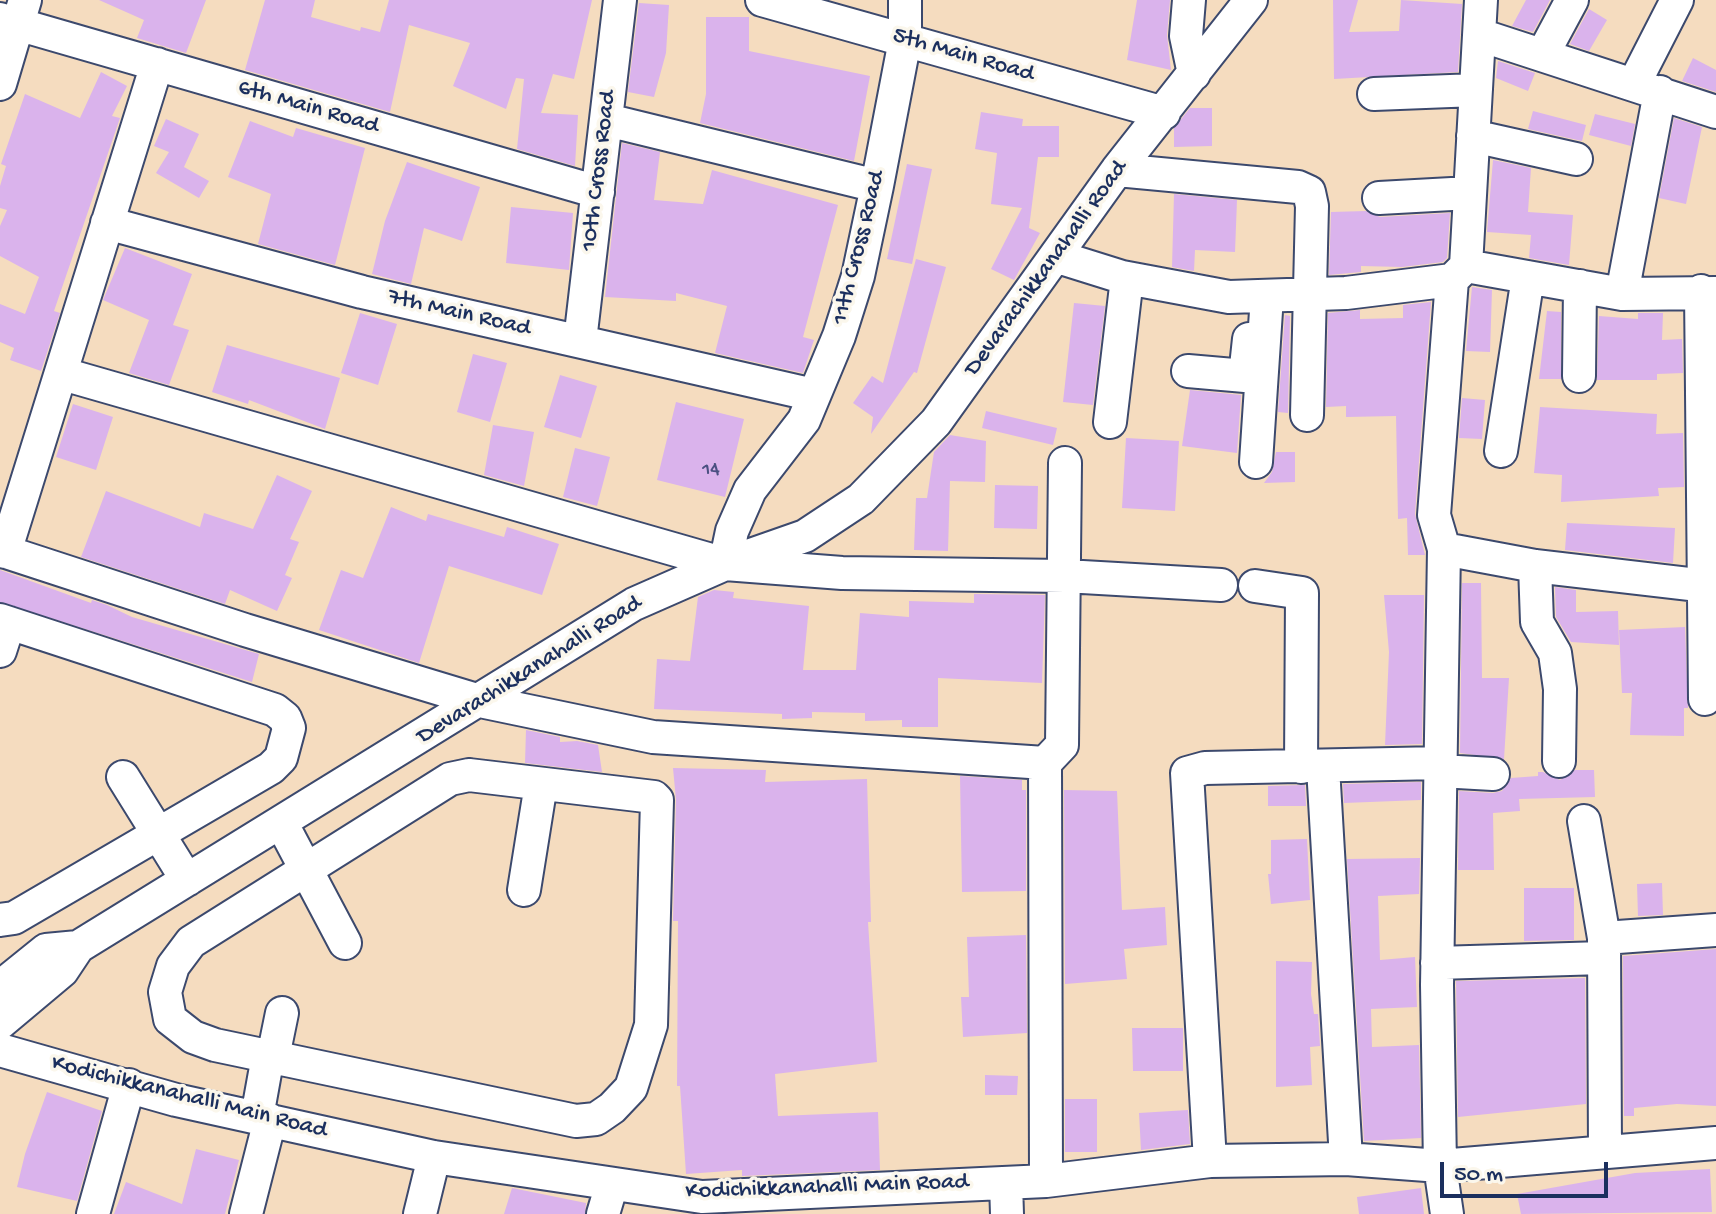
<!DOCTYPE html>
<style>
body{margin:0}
#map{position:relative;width:1716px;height:1214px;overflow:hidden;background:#f5dcbf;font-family:"Gochi Hand",sans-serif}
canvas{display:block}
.scale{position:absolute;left:1440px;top:1162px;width:168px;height:36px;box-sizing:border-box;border:4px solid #1b2f5e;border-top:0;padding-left:10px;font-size:24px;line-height:28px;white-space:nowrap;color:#1b2f5e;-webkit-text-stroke:6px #fbf7ec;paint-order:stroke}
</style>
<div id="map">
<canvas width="1716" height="1214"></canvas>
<div class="scale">50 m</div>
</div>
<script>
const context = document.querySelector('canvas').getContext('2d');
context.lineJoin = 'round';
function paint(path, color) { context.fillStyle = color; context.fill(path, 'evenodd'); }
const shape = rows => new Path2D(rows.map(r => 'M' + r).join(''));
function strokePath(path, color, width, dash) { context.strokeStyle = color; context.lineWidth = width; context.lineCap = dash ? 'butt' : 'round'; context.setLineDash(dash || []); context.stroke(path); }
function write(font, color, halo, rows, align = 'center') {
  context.font = font + ' "Gochi Hand",sans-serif'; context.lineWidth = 7; context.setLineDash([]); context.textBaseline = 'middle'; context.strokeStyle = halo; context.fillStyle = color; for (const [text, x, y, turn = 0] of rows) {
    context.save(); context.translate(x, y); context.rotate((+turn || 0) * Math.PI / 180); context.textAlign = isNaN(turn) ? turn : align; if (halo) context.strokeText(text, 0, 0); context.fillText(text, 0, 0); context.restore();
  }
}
paint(shape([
 [99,0,206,0,186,53,137,38,144,20],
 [265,0,315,0,311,17,360,31,361,27,380,32,389,0,592,0,574,79,553,74,541,113,578,115,575,166,517,149,524,79,516,78,506,109,453,86,470,43,409,25,390,112,245,70],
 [1137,0,1170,0,1167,35,1171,70,1127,60],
 [1333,0,1358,0,1349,32,1399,31,1401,0,1462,4,1458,72,1334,79],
 [1526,0,1550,0,1533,32,1512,26],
 [639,3,669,5,666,53,654,97,628,92],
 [1589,9,1607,20,1589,51,1570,44],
 [706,17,749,17,749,51,870,76,854,161,700,123,706,94],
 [1693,58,1716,70,1716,92,1682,81],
 [1498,61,1535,73,1528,91,1496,78],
 [101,72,127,86,112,116,120,118,54,311,60,313,41,371,10,360,14,348,0,342,0,304,25,314,39,277,0,256,0,226,7,210,0,208,0,186,6,166,1,164,25,94,80,118],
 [1190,108,1212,108,1212,146,1174,147,1174,128],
 [1533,111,1586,125,1582,141,1528,129],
 [981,112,1023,119,1022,126,1059,126,1059,157,1038,157,1029,228,1040,233,1014,280,991,269,1022,208,991,204,997,153,975,149],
 [1595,114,1635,124,1631,146,1589,135],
 [1674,118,1702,127,1686,204,1659,198],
 [166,119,199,134,184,167,209,181,199,198,156,173,169,152,154,146],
 [250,121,293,137,296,128,365,148,335,265,258,244,271,194,228,177],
 [622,143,660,152,654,200,703,204,712,170,838,205,803,337,814,340,803,373,715,353,727,306,676,293,676,301,605,297],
 [1493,160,1531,168,1528,212,1573,215,1569,265,1529,258,1531,235,1487,232],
 [407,162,480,187,462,241,424,228,411,284,372,274,385,221],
 [907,164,932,169,912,264,887,259],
 [1174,194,1237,200,1235,252,1195,250,1194,271,1172,267],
 [511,207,573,213,569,270,506,263],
 [1366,211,1380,217,1450,213,1447,258,1443,262,1402,267,1361,266,1361,272,1329,275,1331,212],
 [125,248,192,274,173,325,189,330,169,385,129,373,149,320,103,300],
 [916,259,946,267,917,373,914,372,871,434,873,417,853,403,872,376,883,383],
 [1472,287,1492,290,1490,352,1466,351],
 [1431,302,1415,514,1425,555,1408,555,1407,518,1398,519,1396,416,1346,417,1346,406,1326,407,1328,313,1360,310,1360,319,1403,318,1403,305],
 [1074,303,1105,306,1093,405,1063,402],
 [1547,311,1561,312,1561,379,1539,379],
 [360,313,397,324,378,385,341,373],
 [1638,313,1663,313,1662,340,1682,339,1683,373,1657,374,1657,380,1597,380,1599,316,1638,319],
 [1285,315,1290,316,1288,413,1278,412],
 [227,345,340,378,325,429,249,400,248,404,212,392],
 [473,354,507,363,490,422,457,412],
 [560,375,597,386,581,438,544,427],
 [1190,390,1241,395,1237,453,1182,446],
 [1462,398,1485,400,1482,439,1459,438],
 [676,402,744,419,725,497,657,480],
 [73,404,113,417,96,470,56,457],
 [1540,407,1657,414,1656,434,1683,433,1684,487,1658,488,1659,496,1561,502,1562,475,1534,473],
 [986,411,1057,428,1053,445,982,428],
 [493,425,534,432,524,486,484,475],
 [950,435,986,441,985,482,950,481,948,551,914,550,916,498,927,498,934,452],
 [1126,438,1179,441,1175,511,1122,508],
 [575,448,610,457,597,506,563,497],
 [1276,452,1295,452,1295,482,1264,483,1272,472],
 [277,475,312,491,290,539,299,542,285,575,292,578,277,611,230,590,225,604,81,557,106,491,200,527,204,513,253,529],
 [995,485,1038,486,1037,529,994,528],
 [391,507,426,521,428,514,504,537,507,527,559,544,542,595,449,566,419,663,319,630,341,570,363,578],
 [1567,523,1675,528,1673,563,1565,550],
 [0,570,91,603,92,600,107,605,132,617,259,654,252,682,0,602],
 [1462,583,1481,583,1482,678,1509,678,1504,759,1460,753],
 [1555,587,1576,590,1576,612,1618,611,1619,645,1571,642,1556,617],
 [714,590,734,592,733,598,809,606,803,670,856,670,860,613,909,617,909,601,974,603,974,594,1045,595,1042,683,938,678,938,727,902,727,902,720,865,721,865,713,812,712,812,718,782,719,782,714,654,709,657,659,690,661,698,597],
 [1384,595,1424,595,1422,744,1385,745,1389,652],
 [1685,627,1688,708,1684,708,1684,736,1630,735,1632,693,1622,693,1619,630],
 [526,730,560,737,560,742,577,741,598,745,602,772,525,763],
 [673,768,766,770,765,782,867,779,871,922,868,922,877,1062,775,1074,778,1116,878,1112,880,1170,742,1176,742,1170,686,1174,680,1086,677,1086,678,921,673,921,676,800],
 [1575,770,1594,770,1595,797,1519,799,1520,811,1493,813,1494,870,1458,870,1459,791,1493,793,1502,791,1511,778,1538,776,1538,772,1543,772,1560,780],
 [960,776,1022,780,1022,790,1026,790,1026,891,962,892],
 [1421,782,1421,800,1344,803,1343,784],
 [1305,785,1306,806,1268,806,1268,786],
 [1064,790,1117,791,1122,910,1165,907,1167,945,1124,949,1127,979,1065,984],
 [1307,839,1310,900,1271,904,1268,874,1271,874,1271,840],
 [1420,858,1419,894,1378,896,1380,960,1415,957,1417,1007,1371,1009,1372,1047,1419,1045,1421,1138,1364,1141,1347,859],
 [1662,883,1663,915,1638,916,1637,884],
 [1524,888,1574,888,1574,940,1524,941],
 [1026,935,1027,1033,963,1037,961,997,969,997,967,937],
 [1716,949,1716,1106,1677,1104,1634,1108,1634,1116,1624,1116,1623,956],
 [1276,961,1312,962,1311,994,1314,1014,1318,1014,1320,1046,1310,1047,1312,1085,1276,1087],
 [1585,978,1586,1104,1458,1117,1456,981],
 [1132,1028,1183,1028,1183,1071,1133,1071],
 [985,1075,1018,1076,1017,1095,985,1095],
 [47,1092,102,1111,77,1201,17,1187,25,1154],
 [1065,1099,1097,1099,1097,1152,1065,1152],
 [1188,1110,1190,1144,1141,1150,1139,1113],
 [196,1149,239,1160,225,1214,114,1214,126,1182,182,1204],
 [1710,1169,1712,1212,1521,1214,1517,1194,1635,1173],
 [512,1188,586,1203,585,1214,504,1214],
 [1421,1188,1424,1214,1359,1214,1357,1197]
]), '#dab3ec');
const minor = shape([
 [762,0,1164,113],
 [1189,0,1186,36,1194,74],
 [0,19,598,192],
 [1480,35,1716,112],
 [1543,54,1572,0],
 [0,84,25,0],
 [1634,84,1677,0],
 [1374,94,1476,90],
 [607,120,877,186],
 [1473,136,1576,159],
 [1117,170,1298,187,1309,192,1312,206,1307,415],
 [1379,198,1470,193],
 [107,223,362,292,814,395],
 [1058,257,1122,277,1229,297,1346,293,1452,280],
 [1466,266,1622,294,1716,293],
 [1701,291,1705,699],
 [1622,294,1660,92],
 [580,341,620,0],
 [1188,371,1245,376,1249,339],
 [63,374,725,564,842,573,1065,576,1221,585],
 [1579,376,1580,286],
 [1110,422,1127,278],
 [1501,451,1528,277],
 [1256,462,1267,296],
 [1444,549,1535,566,1716,587],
 [0,550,245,630,480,701,653,737,1045,763],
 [5,552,157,64],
 [725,564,732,531,750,490,804,420,839,336,858,276,877,186,905,40,905,0],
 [1535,566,1537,622,1555,653,1560,689,1559,761],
 [1255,586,1302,593,1301,767],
 [0,620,275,710,285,718,289,728,281,758,271,768,14,918,0,920],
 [0,651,9,623],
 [1323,767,1346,1159],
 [1440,771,1493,774],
 [469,775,654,797,657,800,651,1025,631,1088,612,1108,596,1119,576,1121,215,1045,193,1037,170,1019,165,992,173,966,191,942,450,779,469,775],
 [123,777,187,880],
 [1584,821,1604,938,1605,1152],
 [282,824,345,943],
 [524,890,541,784],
 [1604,938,1716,930],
 [1437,963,1603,958],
 [0,987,46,950,78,947],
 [0,1023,62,971,78,947,634,604,725,564,805,536,861,499,936,422,1117,170,1251,0],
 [0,1050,176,1100,434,1157,702,1197,1046,1181,1210,1161,1346,1159,1440,1166,1716,1143],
 [273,1057,282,1013],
 [257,1117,268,1056],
 [1210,1161,1187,773,1205,768,1440,763],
 [1046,1181,1045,763,1062,745,1065,463],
 [1006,1183,1007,1214],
 [93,1214,129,1085],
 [246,1214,270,1120],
 [420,1214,434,1157],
 [603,1214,612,1184],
 [1447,1214,1440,1166,1437,985,1444,549,1434,515,1452,280,1466,266,1481,0]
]);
strokePath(minor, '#3c496d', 36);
strokePath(minor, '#fff', 32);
write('20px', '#4b5082', null, [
 ["14",711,471]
]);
write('24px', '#1b2f5e', '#fbf7ec', [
 ["5th Main Road",963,56,16],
 ["6th Main Road",308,108,16],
 ["10th Cross Road",600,171,-83],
 ["11th Cross Road",860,248,-76],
 ["Devarachikkanahalli Road",1047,269,-54],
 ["7th Main Road",459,314,13],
 ["Devarachikkanahalli Road",530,671,-32],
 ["Kodichikkanahalli Main Road",189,1098,14],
 ["Kodichikkanahalli Main Road",827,1188,-2]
]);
</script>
